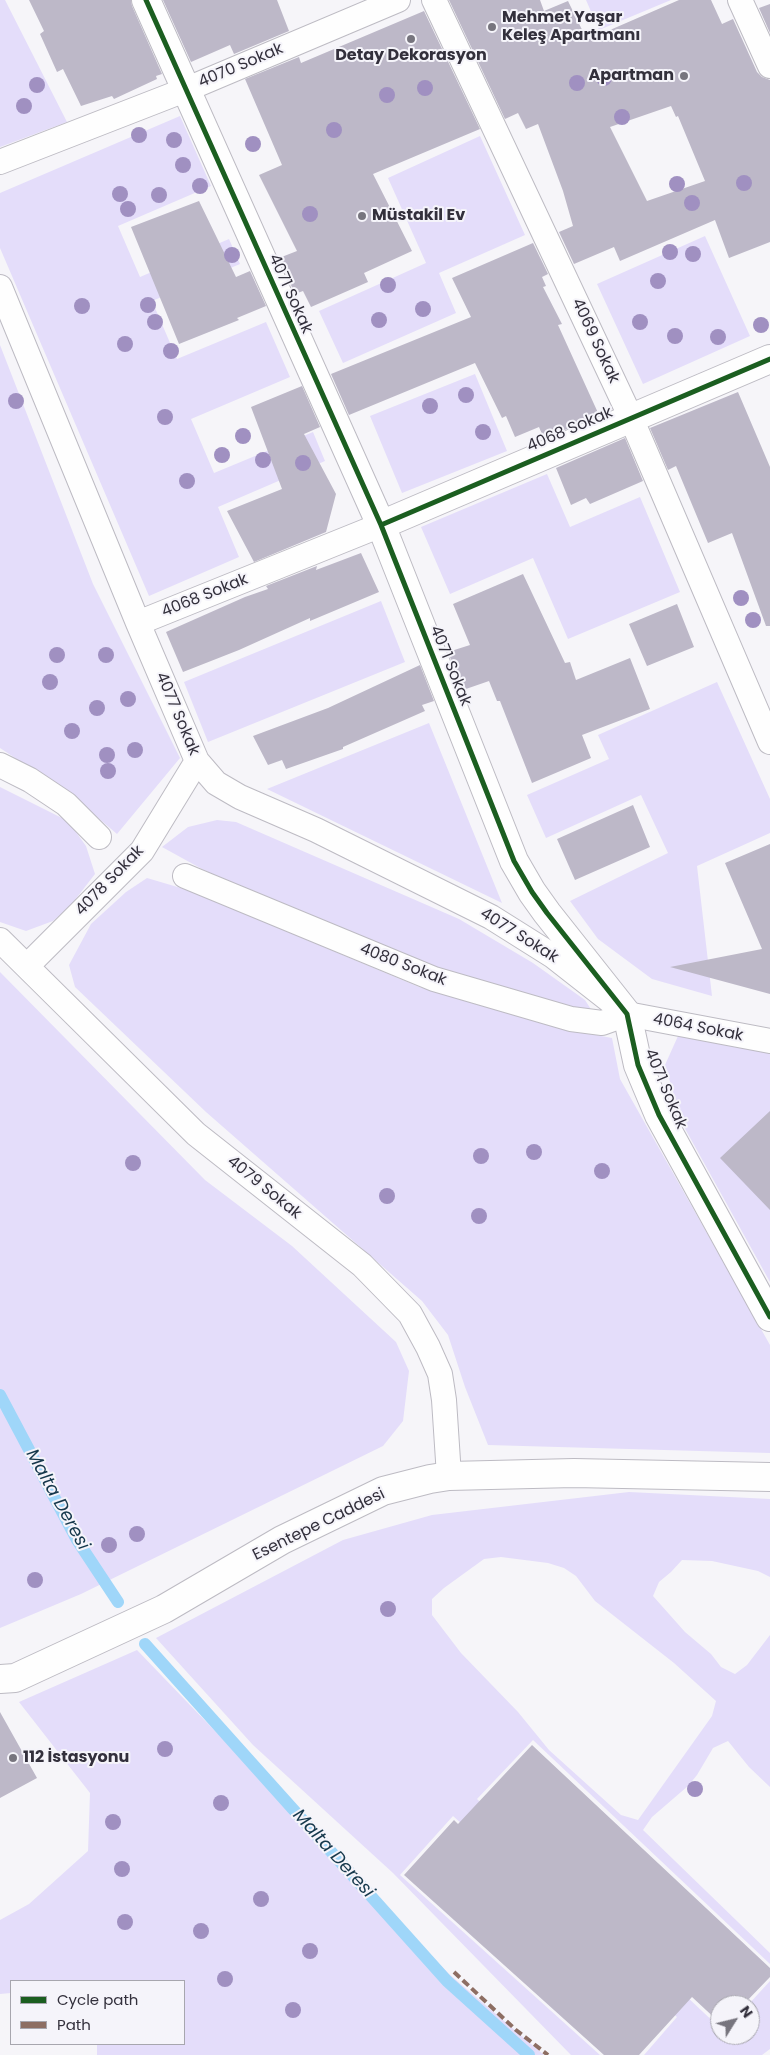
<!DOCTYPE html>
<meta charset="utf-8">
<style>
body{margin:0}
#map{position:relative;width:770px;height:2055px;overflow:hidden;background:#f6f5f9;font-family:Poppins,sans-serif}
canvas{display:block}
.legend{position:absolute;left:10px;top:1980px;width:175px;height:65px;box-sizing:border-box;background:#f5f4fa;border:1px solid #a7a6ae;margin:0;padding:6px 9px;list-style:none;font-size:15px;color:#33303c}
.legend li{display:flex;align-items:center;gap:10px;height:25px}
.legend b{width:25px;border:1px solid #a7a6ae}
.north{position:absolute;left:710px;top:1995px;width:50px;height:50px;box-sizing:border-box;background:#f5f4fa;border:1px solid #a7a6ae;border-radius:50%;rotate:54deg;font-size:14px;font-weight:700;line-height:20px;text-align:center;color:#33303c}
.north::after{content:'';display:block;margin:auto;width:18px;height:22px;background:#77757e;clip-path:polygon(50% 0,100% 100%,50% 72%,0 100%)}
</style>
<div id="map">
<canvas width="770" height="2055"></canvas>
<ul class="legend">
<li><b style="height:6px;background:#1b5e20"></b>Cycle path</li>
<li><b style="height:6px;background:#8d6e63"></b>Path</li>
</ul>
<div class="north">N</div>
</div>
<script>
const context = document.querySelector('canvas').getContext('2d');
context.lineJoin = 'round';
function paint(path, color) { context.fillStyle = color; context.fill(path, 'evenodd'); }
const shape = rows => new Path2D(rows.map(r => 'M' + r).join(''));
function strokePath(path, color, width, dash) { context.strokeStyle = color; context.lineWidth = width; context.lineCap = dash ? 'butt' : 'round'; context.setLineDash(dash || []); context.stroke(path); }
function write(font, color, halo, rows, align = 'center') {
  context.font = font + ' Poppins,sans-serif'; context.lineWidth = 4; context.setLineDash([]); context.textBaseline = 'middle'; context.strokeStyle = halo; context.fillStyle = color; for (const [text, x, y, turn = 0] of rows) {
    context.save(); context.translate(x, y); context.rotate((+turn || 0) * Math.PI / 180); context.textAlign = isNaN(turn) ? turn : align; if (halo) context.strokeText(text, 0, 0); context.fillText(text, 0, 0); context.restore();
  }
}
paint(shape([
 [0,0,5,0,67,122,0,147],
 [586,0,671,0,599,30],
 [180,116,211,186,118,226,140,277,229,239,240,264,152,301,177,359,266,322,290,377,191,419,214,473,313,432,325,461,218,507,239,557,149,596,0,248,0,193],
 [480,136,525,235,439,273,456,313,343,363,319,311,426,263,388,178],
 [705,236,750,336,643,384,597,284],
 [0,345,93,584,180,758,117,834,71,795,0,748],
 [475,374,507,451,402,493,370,416],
 [547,474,570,527,640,497,680,592,568,639,533,558,450,594,421,527],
 [381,601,405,662,208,742,184,682],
 [717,682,770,799,770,833,697,866,712,996,652,979,598,939,570,901,668,853,641,795,546,838,527,795,609,759,598,735],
 [429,723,502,903,267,789],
 [0,787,68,821,86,846,95,874,71,905,53,921,26,931,0,922],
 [217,820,236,822,459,919,533,963,585,1000,592,1011,572,1015,433,970,232,884,202,869,162,847,188,827],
 [147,878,191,891,419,987,574,1031,612,1038,620,1079,770,1345,770,1453,488,1445,465,1387,448,1335,422,1301,206,1112,75,987,69,965,91,924,126,892],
 [0,972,205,1180,292,1246,396,1342,409,1371,403,1421,383,1446,81,1594,0,1628],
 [678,1036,770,1051,770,1282,683,1125,665,1065],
 [629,1492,770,1499,770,1577,758,1571,712,1561,682,1560,671,1572,659,1582,653,1596,685,1632,711,1654,721,1667,735,1674,747,1665,770,1635,770,1787,749,1767,728,1741,713,1748,697,1775,688,1786,652,1817,643,1830,770,1953,770,1964,533,1740,477,1799,720,2028,720,2035,750,2035,750,2005,748,2005,770,1981,770,2049,762,2055,644,2055,677,2017,453,1816,400,1875,600,2055,571,2055,393,1873,253,1745,156,1638,343,1540,432,1515],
 [501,1557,548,1563,564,1568,576,1576,595,1601,674,1663,716,1701,712,1716,638,1820,621,1815,549,1750,518,1712,461,1653,432,1615,432,1599,444,1588,484,1559],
 [137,1650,449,1974,544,2055,97,2055,97,2044,184,2044,184,1981,11,1981,11,1993,0,1994,0,1920,29,1904,88,1851,90,1793,19,1702]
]), '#e4ddfa');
strokePath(shape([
 [0,1395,77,1540,118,1602],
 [145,1644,447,1981,529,2055]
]), '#9fd6f9', 12);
paint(shape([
 [29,0,131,0,132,6,162,74,156,76,157,79,114,99,112,96,81,106,63,69,57,72,40,34,44,31],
 [163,0,277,0,289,31,234,54,230,45,191,62],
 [449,0,540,0,544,11,568,1,587,40,679,0,711,0,722,24,733,19,757,72,762,77,770,80,770,242,729,258,715,220,620,261,614,247,574,264,559,232,573,226,563,191,538,124,526,129,518,113,505,119],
 [671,106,676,117,678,116,705,181,647,201,610,127],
 [770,4,770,33,759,8],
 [424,11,480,129,373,174,412,251,364,273,368,282,311,307,303,291,295,294,279,258,297,251,259,175,282,165,245,79,299,57,301,63],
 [199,201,236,277,250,271,266,306,237,318,239,320,179,344,131,227],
 [533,243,548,274,542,277,546,286,543,287,562,324,558,325,599,415,544,439,539,427,515,437,506,416,502,418,475,363,349,415,331,374,471,317,452,278],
 [302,386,320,427,304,434,336,494,326,532,254,562,227,511,282,489,251,407],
 [738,392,770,467,770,626,766,626,732,533,708,543,676,466,668,470,650,428],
 [625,438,643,481,590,504,586,498,571,505,556,468],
 [361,553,379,592,310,621,310,618,239,650,183,672,166,632,245,597,268,589,266,586,317,566,316,570],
 [523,574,565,663,570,662,576,680,630,658,650,709,582,735,591,758,532,783,500,701,497,701,489,681,463,690,448,652,470,645,453,604],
 [677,604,694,647,647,666,629,624],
 [420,665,434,701,422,705,425,711,343,747,343,749,286,769,282,760,268,765,253,736,328,708],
 [633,805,650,847,575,880,557,839],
 [770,844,770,994,670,967,762,949,725,863],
 [770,1111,770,1210,720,1158],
 [0,1712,37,1778,0,1798],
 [532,1745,770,1968,770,1977,743,2005,720,2005,720,2023,692,1997,639,2055,604,2055,404,1875,454,1820,458,1824]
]), '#bdb8c8');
const service = shape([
 [434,0,631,418,770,742],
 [740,0,770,66],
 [0,162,185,90,398,0],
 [0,287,138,623,197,761,216,783,240,797,316,830,491,917,553,956,627,1014,770,1041],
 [138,623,381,525],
 [0,765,30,780,66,804,99,837],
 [185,876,434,979,571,1019,602,1023,627,1014],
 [0,940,196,1134,362,1265,410,1314,428,1347,440,1374,444,1400,449,1476],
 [27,966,142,851,197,761]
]);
const minor = shape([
 [146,0,381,525,514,861,532,892,547,913,627,1014,638,1065,659,1115,770,1317],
 [381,525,770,359]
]);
const secondary = shape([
 [0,1679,15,1678,164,1609,282,1540,383,1491,430,1479,449,1476,574,1473,770,1477]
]);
strokePath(service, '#bdbbc3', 26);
strokePath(minor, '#bdbbc3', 30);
strokePath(secondary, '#bdbbc3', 30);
strokePath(service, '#fefefe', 24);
strokePath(minor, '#fefefe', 28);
strokePath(secondary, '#fefefe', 28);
strokePath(shape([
 [454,1972,516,2030,548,2055]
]), '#8d6e63', 4, [8, 4]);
strokePath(shape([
 [146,0,381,525,514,861,532,892,547,913,627,1014,638,1065,659,1115,770,1317],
 [381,525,770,359]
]), '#1b5e20', 5);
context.fillStyle = '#a090c1';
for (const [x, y] of [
 [604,78],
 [577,83],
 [37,85],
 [425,88],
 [387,95],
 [24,106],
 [622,117],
 [334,130],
 [139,135],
 [174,140],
 [253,144],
 [183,165],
 [744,183],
 [677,184],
 [200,186],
 [120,194],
 [159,195],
 [692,203],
 [128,209],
 [310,214],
 [670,252],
 [693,254],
 [232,255],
 [658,281],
 [388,285],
 [148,305],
 [82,306],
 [423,309],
 [379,320],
 [155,322],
 [640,322],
 [761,325],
 [675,336],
 [718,337],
 [125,344],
 [171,351],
 [466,395],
 [16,401],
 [430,406],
 [165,417],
 [483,432],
 [243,436],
 [222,455],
 [263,460],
 [303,463],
 [187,481],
 [741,598],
 [753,620],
 [57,655],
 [106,655],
 [50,682],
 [128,699],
 [97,708],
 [72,731],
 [135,750],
 [107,755],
 [108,771],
 [534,1152],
 [481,1156],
 [133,1163],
 [602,1171],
 [387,1196],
 [479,1216],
 [137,1534],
 [109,1545],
 [35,1580],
 [388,1609],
 [165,1749],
 [695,1789],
 [221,1803],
 [113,1822],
 [122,1869],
 [261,1899],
 [125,1922],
 [201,1931],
 [310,1951],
 [225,1979],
 [293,2010]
]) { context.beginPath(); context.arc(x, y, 8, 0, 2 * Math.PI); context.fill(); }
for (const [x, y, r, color] of [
 [492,27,5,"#77757e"],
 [411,39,5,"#77757e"],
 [684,76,5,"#77757e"],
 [362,216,5,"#77757e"],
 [13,1758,5,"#77757e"]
]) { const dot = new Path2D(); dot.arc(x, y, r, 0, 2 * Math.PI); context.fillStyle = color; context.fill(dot); strokePath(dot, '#f5f4fa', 2); }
write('bold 16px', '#33303c', '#f5f4fa', [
 ["Mehmet Yaşar",502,18],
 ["Keleş Apartmanı",502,36],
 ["Detay Dekorasyon",411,56,"center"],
 ["Apartman",674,76,"right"],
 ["Müstakil Ev",372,216],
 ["112 İstasyonu",23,1758]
], 'left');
write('16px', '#33303c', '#f5f4fa', [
 ["4070 Sokak",241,66,-23],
 ["4071 Sokak",290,294,66],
 ["4069 Sokak",595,341,65],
 ["4068 Sokak",570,430,-23],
 ["4068 Sokak",205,596,-22],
 ["4071 Sokak",450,666,68],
 ["4077 Sokak",177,714,67],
 ["4078 Sokak",110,881,-46],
 ["4077 Sokak",519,936,32],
 ["4080 Sokak",403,965,21],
 ["4064 Sokak",698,1028,11],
 ["4071 Sokak",665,1089,67],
 ["4079 Sokak",264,1188,39],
 ["Esentepe Caddesi",319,1525,-26]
]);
write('italic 18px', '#15384c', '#f5f4fa', [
 ["Malta Deresi",57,1500,61],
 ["Malta Deresi",333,1854,48]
]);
</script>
